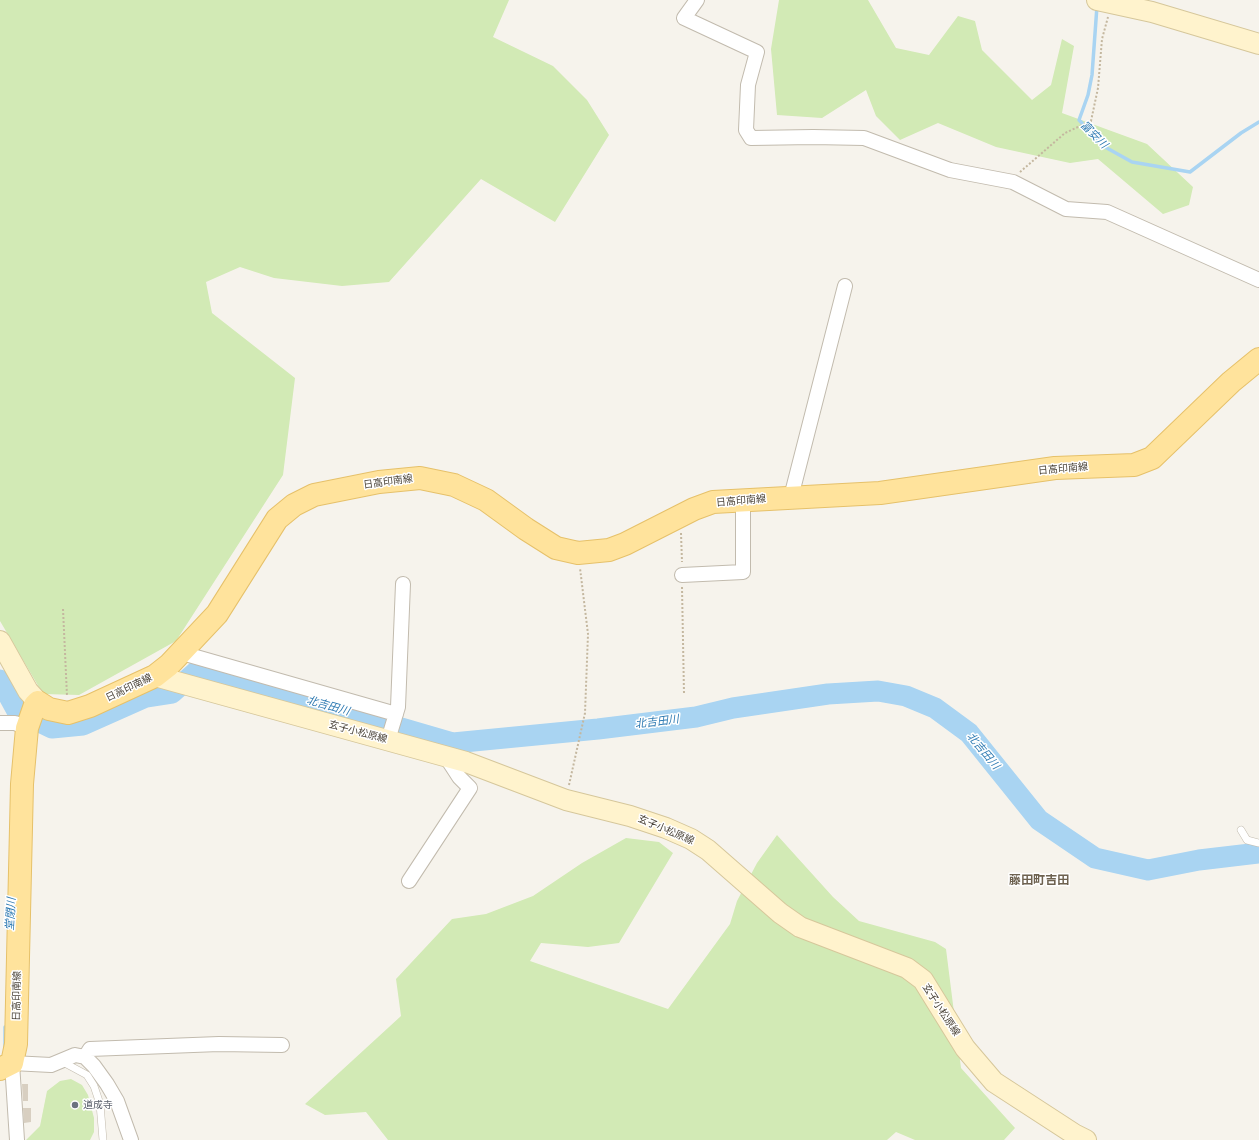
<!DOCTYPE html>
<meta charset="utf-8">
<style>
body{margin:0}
canvas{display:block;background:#f6f3ec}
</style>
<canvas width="1259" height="1140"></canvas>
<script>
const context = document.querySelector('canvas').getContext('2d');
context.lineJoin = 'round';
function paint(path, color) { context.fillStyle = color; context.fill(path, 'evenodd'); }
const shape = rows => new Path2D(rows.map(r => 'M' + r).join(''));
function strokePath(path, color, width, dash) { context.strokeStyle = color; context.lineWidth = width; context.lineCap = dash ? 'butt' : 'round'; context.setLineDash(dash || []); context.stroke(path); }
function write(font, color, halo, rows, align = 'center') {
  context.font = font + ' Figtree,"Noto Sans JP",sans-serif'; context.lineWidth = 3; context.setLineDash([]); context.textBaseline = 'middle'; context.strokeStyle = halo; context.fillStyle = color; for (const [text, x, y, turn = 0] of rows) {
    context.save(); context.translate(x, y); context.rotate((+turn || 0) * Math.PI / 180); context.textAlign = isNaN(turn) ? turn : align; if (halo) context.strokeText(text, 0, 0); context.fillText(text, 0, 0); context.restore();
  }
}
paint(shape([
 [0,0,509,0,493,37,553,66,587,100,609,135,555,222,481,179,389,282,342,286,274,278,240,267,206,282,212,313,295,378,283,475,176,641,79,695,43,694,0,621],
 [779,0,868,0,896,48,929,55,958,16,975,21,982,50,1032,100,1051,85,1062,39,1074,46,1062,113,1147,144,1193,187,1189,205,1163,214,1098,159,1070,163,996,147,938,123,900,140,876,116,866,90,822,118,777,115,771,49],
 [777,835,833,897,859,921,935,942,946,949,961,1068,1015,1128,1004,1140,915,1140,896,1132,887,1140,388,1140,366,1112,325,1115,305,1104,401,1016,396,979,452,919,486,914,533,896,582,863,626,838,659,842,673,853,619,943,588,947,541,943,530,961,668,1009,730,924,737,901,757,863],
 [71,1079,82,1085,88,1095,94,1118,94,1132,90,1140,26,1140,40,1126,47,1091,60,1081]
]), '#d2eab5');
strokePath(shape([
 [1097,6,1092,75,1088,95,1079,120,1105,147,1132,162,1190,172,1241,133,1259,122],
 [17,719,17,711],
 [5,1049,5,1027]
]), '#a9d4f2', 3.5);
strokePath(shape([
 [0,680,17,711,52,728,83,725,146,697,172,693,199,669,453,743,598,729,696,717,733,708,828,694,878,691,906,696,935,708,969,733,1039,820,1095,858,1148,870,1199,860,1259,853]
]), '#a9d4f2', 21);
paint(shape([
 [22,1084,28,1084,28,1101,23,1101],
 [23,1108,31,1108,31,1122,24,1123]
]), '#d8cfc1');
const lane = shape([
 [1241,830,1247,840,1259,843],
 [61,1061,87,1075,94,1086,100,1104,103,1140]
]);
const street = shape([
 [697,0,684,18,757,52,748,85,746,130,751,138,813,137,864,138,950,170,1013,182,1066,209,1107,212,1259,280],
 [791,497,845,286],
 [682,575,743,572,743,500],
 [182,653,396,714],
 [0,723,15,723,27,728],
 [388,740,398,707,403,584],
 [409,881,470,788,459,777,446,757],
 [85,1057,90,1049,219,1044,282,1045],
 [17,1140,12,1063,51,1065,75,1055,85,1057,94,1066,107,1084,117,1101,131,1140]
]);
const secondary = shape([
 [1097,0,1152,12,1259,44],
 [0,641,28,691,38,702],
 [155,676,466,762,566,800,630,816,666,828,691,839,708,850,780,913,800,927,907,968,923,980,965,1048,994,1082,1074,1134,1086,1140]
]);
const primary = shape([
 [0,1069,12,1063,16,1044,22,784,27,728,35,705,38,702,49,709,68,713,90,706,155,676,169,665,217,614,277,519,294,505,314,495,379,482,420,478,454,485,486,500,526,529,556,548,578,553,609,550,625,544,694,509,713,502,880,493,1055,468,1134,465,1152,458,1231,382,1259,359]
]);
strokePath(lane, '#c2bbae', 8);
strokePath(street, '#c2bbae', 16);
strokePath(secondary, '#d6c79b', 22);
strokePath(primary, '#e6c16a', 24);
strokePath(shape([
 [1020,172,1065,133,1091,121,1098,88,1102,39,1108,17],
 [681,533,682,562],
 [682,587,684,694],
 [63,609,67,696],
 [569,785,585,713,588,634,580,568]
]), '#c4b79f', 2, [2, 2]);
strokePath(lane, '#fff', 7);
strokePath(street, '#fff', 14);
strokePath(secondary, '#fff3cd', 20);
strokePath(primary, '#ffe39c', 22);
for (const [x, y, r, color] of [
 [75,1105,4,"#6b7280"]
]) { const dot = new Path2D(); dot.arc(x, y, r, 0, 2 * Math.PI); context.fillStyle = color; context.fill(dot); strokePath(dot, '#fff', 1.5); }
write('10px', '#4b4439', '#fff', [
 ["日高印南線",1063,469,-5],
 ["日高印南線",388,482,-8],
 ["日高印南線",741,501,-5],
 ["日高印南線",129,688,-26],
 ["玄子小松原線",358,732,15],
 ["玄子小松原線",666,830,23],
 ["日高印南線",17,996,-89],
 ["玄子小松原線",941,1010,57]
]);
write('10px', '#5b616d', '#fff', [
 ["道成寺",83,1105]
], 'left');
write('italic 11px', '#2e7ab2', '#fff', [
 ["富安川",1094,135,45],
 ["北吉田川",328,706,16],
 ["北吉田川",657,722,-7],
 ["北吉田川",983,751,50],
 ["堂閉川",11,914,-87]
]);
write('bold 12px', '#6e6250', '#fff', [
 ["藤田町吉田",1039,880]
]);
</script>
